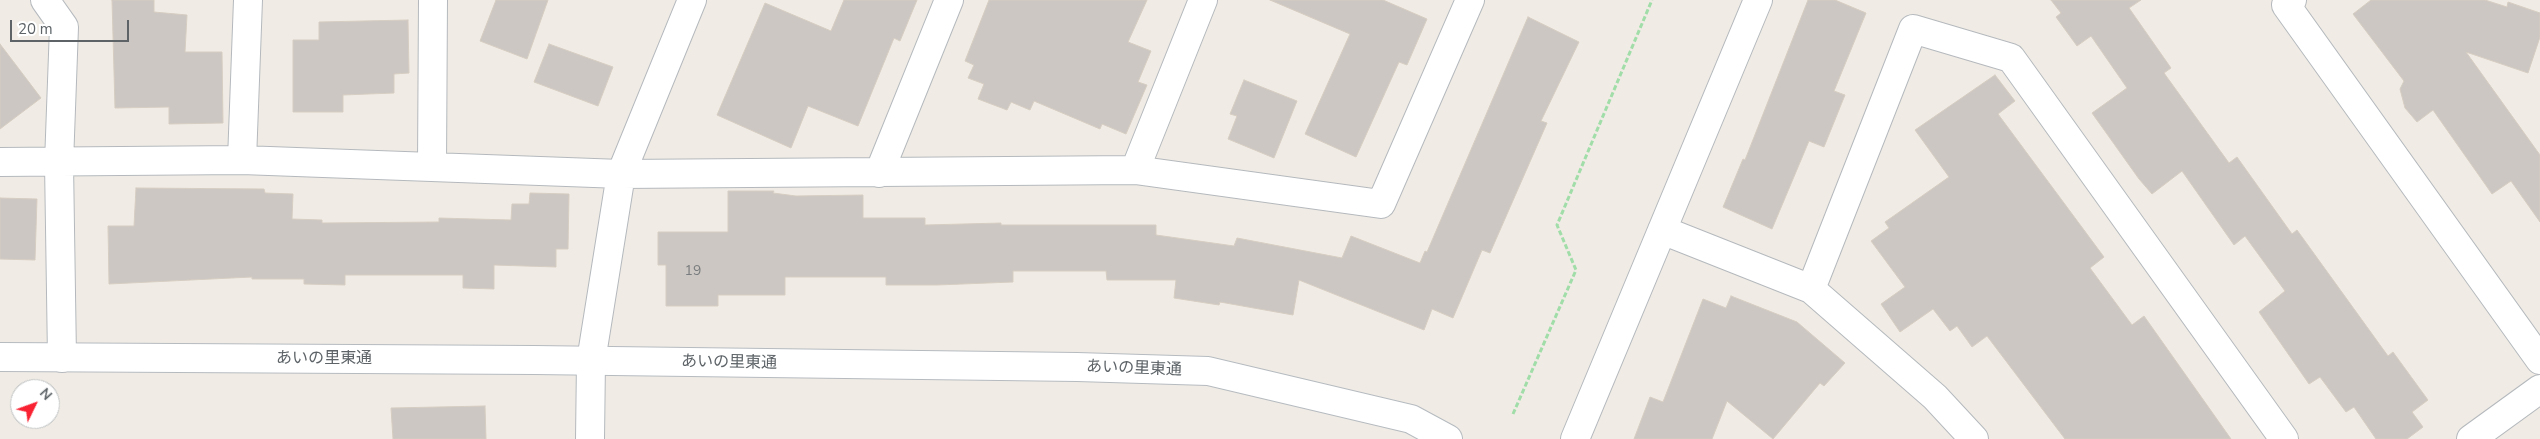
<!DOCTYPE html>
<meta charset="utf-8">
<style>
body{margin:0}
#map{position:relative;width:2540px;height:439px;overflow:hidden;background:#f0ece5;font-family:"Nunito Sans",sans-serif}
canvas{display:block}
.north{position:absolute;left:10px;top:379px;width:50px;height:50px;box-sizing:border-box;background:#fff;border:1px solid #bec1c2;border-radius:50%;rotate:48deg;font-size:14px;font-weight:700;line-height:20px;text-align:center;color:#5d6367}
.north::after{content:'';display:block;margin:auto;width:18px;height:22px;background:#f92232;clip-path:polygon(50% 0,100% 100%,50% 72%,0 100%)}
.scale{position:absolute;left:10px;top:20px;width:119px;height:22px;box-sizing:border-box;border:2px solid #5d6367;border-top:0;padding-left:6px;font-size:15px;line-height:18px;white-space:nowrap;color:#5d6367;-webkit-text-stroke:4px #fff;paint-order:stroke}
</style>
<div id="map">
<canvas width="2540" height="439"></canvas>
<div class="north">N</div>
<div class="scale">20 m</div>
</div>
<script>
const context = document.querySelector('canvas').getContext('2d');
context.lineJoin = 'round';
function paint(path, color) { context.fillStyle = color; context.fill(path, 'evenodd'); }
const shape = rows => new Path2D(rows.map(r => 'M' + r).join(''));
function strokePath(path, color, width, dash) { context.strokeStyle = color; context.lineWidth = width; context.lineCap = dash ? 'butt' : 'round'; context.setLineDash(dash || []); context.stroke(path); }
function write(font, color, halo, rows, align = 'center') {
  context.font = font + ' "Nunito Sans","Noto Sans JP",sans-serif'; context.lineWidth = 4; context.setLineDash([]); context.textBaseline = 'middle'; context.strokeStyle = halo; context.fillStyle = color; for (const [text, x, y, turn = 0] of rows) {
    context.save(); context.translate(x, y); context.rotate((+turn || 0) * Math.PI / 180); context.textAlign = isNaN(turn) ? turn : align; if (halo) context.strokeText(text, 0, 0); context.fillText(text, 0, 0); context.restore();
  }
}
const building = shape([
 [112,0,154,0,154,12,187,15,185,52,222,52,223,123,169,124,169,107,115,108,112,0],
 [496,0,548,0,527,59,480,41,496,0],
 [844,0,917,0,900,41,894,38,858,126,808,106,791,148,717,115,765,3,831,31,844,0],
 [989,0,1147,0,1128,42,1151,51,1138,82,1147,85,1126,134,1102,124,1100,129,1034,101,1030,110,1011,102,1007,110,978,99,984,84,968,78,974,65,965,61,989,0],
 [1270,0,1383,0,1427,19,1407,65,1399,62,1356,157,1305,134,1350,34,1270,0],
 [1808,0,1835,0,1866,13,1834,91,1845,95,1824,147,1809,141,1772,229,1723,207,1743,159,1745,160,1808,0],
 [2051,0,2141,0,2129,8,2171,68,2164,73,2229,163,2237,157,2292,234,2297,230,2388,356,2393,352,2428,400,2412,412,2423,427,2407,439,2376,439,2354,407,2346,412,2320,377,2309,384,2259,312,2285,291,2245,236,2234,245,2182,171,2152,194,2139,179,2092,113,2127,88,2091,36,2077,46,2056,17,2061,13,2051,0],
 [2371,0,2485,0,2507,7,2508,2,2540,13,2540,37,2528,73,2466,52,2540,155,2540,222,2511,181,2492,194,2433,110,2417,122,2405,108,2400,89,2404,81,2353,14,2371,0],
 [1528,17,1579,42,1541,121,1547,123,1490,253,1482,250,1453,318,1432,309,1424,330,1299,280,1293,315,1220,302,1219,305,1174,298,1176,280,1107,280,1106,271,1013,271,1013,282,937,285,886,285,886,277,785,277,785,295,718,295,718,306,666,306,666,265,658,265,658,232,728,232,728,191,774,191,773,193,796,196,863,195,863,218,925,218,925,225,1001,223,1001,225,1156,225,1156,235,1234,246,1237,238,1342,258,1351,236,1420,263,1425,251,1427,252,1528,17],
 [408,20,409,73,394,74,394,93,343,95,343,112,293,112,293,40,319,40,319,22,408,20],
 [0,44,41,98,0,129,0,44],
 [549,44,613,67,598,106,534,82,549,44],
 [1995,75,2015,101,1998,114,2104,257,2090,268,2132,325,2144,316,2231,439,2065,439,1987,336,1972,347,1957,326,1950,331,1933,309,1900,332,1881,304,1905,287,1871,241,1889,228,1885,222,1949,177,1915,130,1995,75],
 [1244,80,1297,101,1274,158,1228,139,1237,116,1230,114,1244,80],
 [136,188,264,189,265,193,293,194,292,219,322,220,322,223,439,222,439,218,511,220,512,204,529,204,530,193,569,194,568,249,556,249,556,267,494,265,494,289,463,288,463,275,345,275,345,285,304,284,304,279,252,279,252,277,109,284,108,226,134,226,136,188],
 [0,198,37,199,35,260,0,259,0,198],
 [1731,296,1797,322,1845,363,1824,386,1820,383,1773,439,1727,401,1712,439,1634,439,1650,397,1663,402,1703,299,1726,308,1731,296],
 [485,406,486,439,393,439,391,408,485,406]
]);
paint(building, '#ccc7c2');
strokePath(building, '#d6cdc2', 1);
const street = shape([
 [45,0,64,27,59,163,62,358],
 [2292,0,2286,5,2540,360],
 [242,160,248,0],
 [0,162,242,160,621,174,1135,170,1381,204,1470,0],
 [432,166,433,0],
 [1135,170,1203,0],
 [879,173,949,0],
 [1662,230,1811,289,1935,397,1974,439],
 [1811,289,1913,29,2011,58,2284,439],
 [590,439,591,361,621,174,692,0],
 [1575,439,1758,0],
 [2471,439,2540,389]
]);
const secondary = shape([
 [0,357,534,360,1077,367,1208,371,1411,419,1448,439]
]);
strokePath(street, '#b5b9bd', 30);
strokePath(secondary, '#b6bbc0', 30);
strokePath(shape([
 [1513,414,1576,270,1557,225,1652,0]
]), '#a1dda8', 3, [5, 2.5]);
strokePath(street, '#fff', 28);
strokePath(secondary, '#fff', 28);
write('14px', '#797c7e', null, [
 ["19",693,272]
]);
write('16px', '#5d6367', '#fff', [
 ["あいの里東通",324,359],
 ["あいの里東通",729,363,1],
 ["あいの里東通",1134,369,2]
]);
</script>
